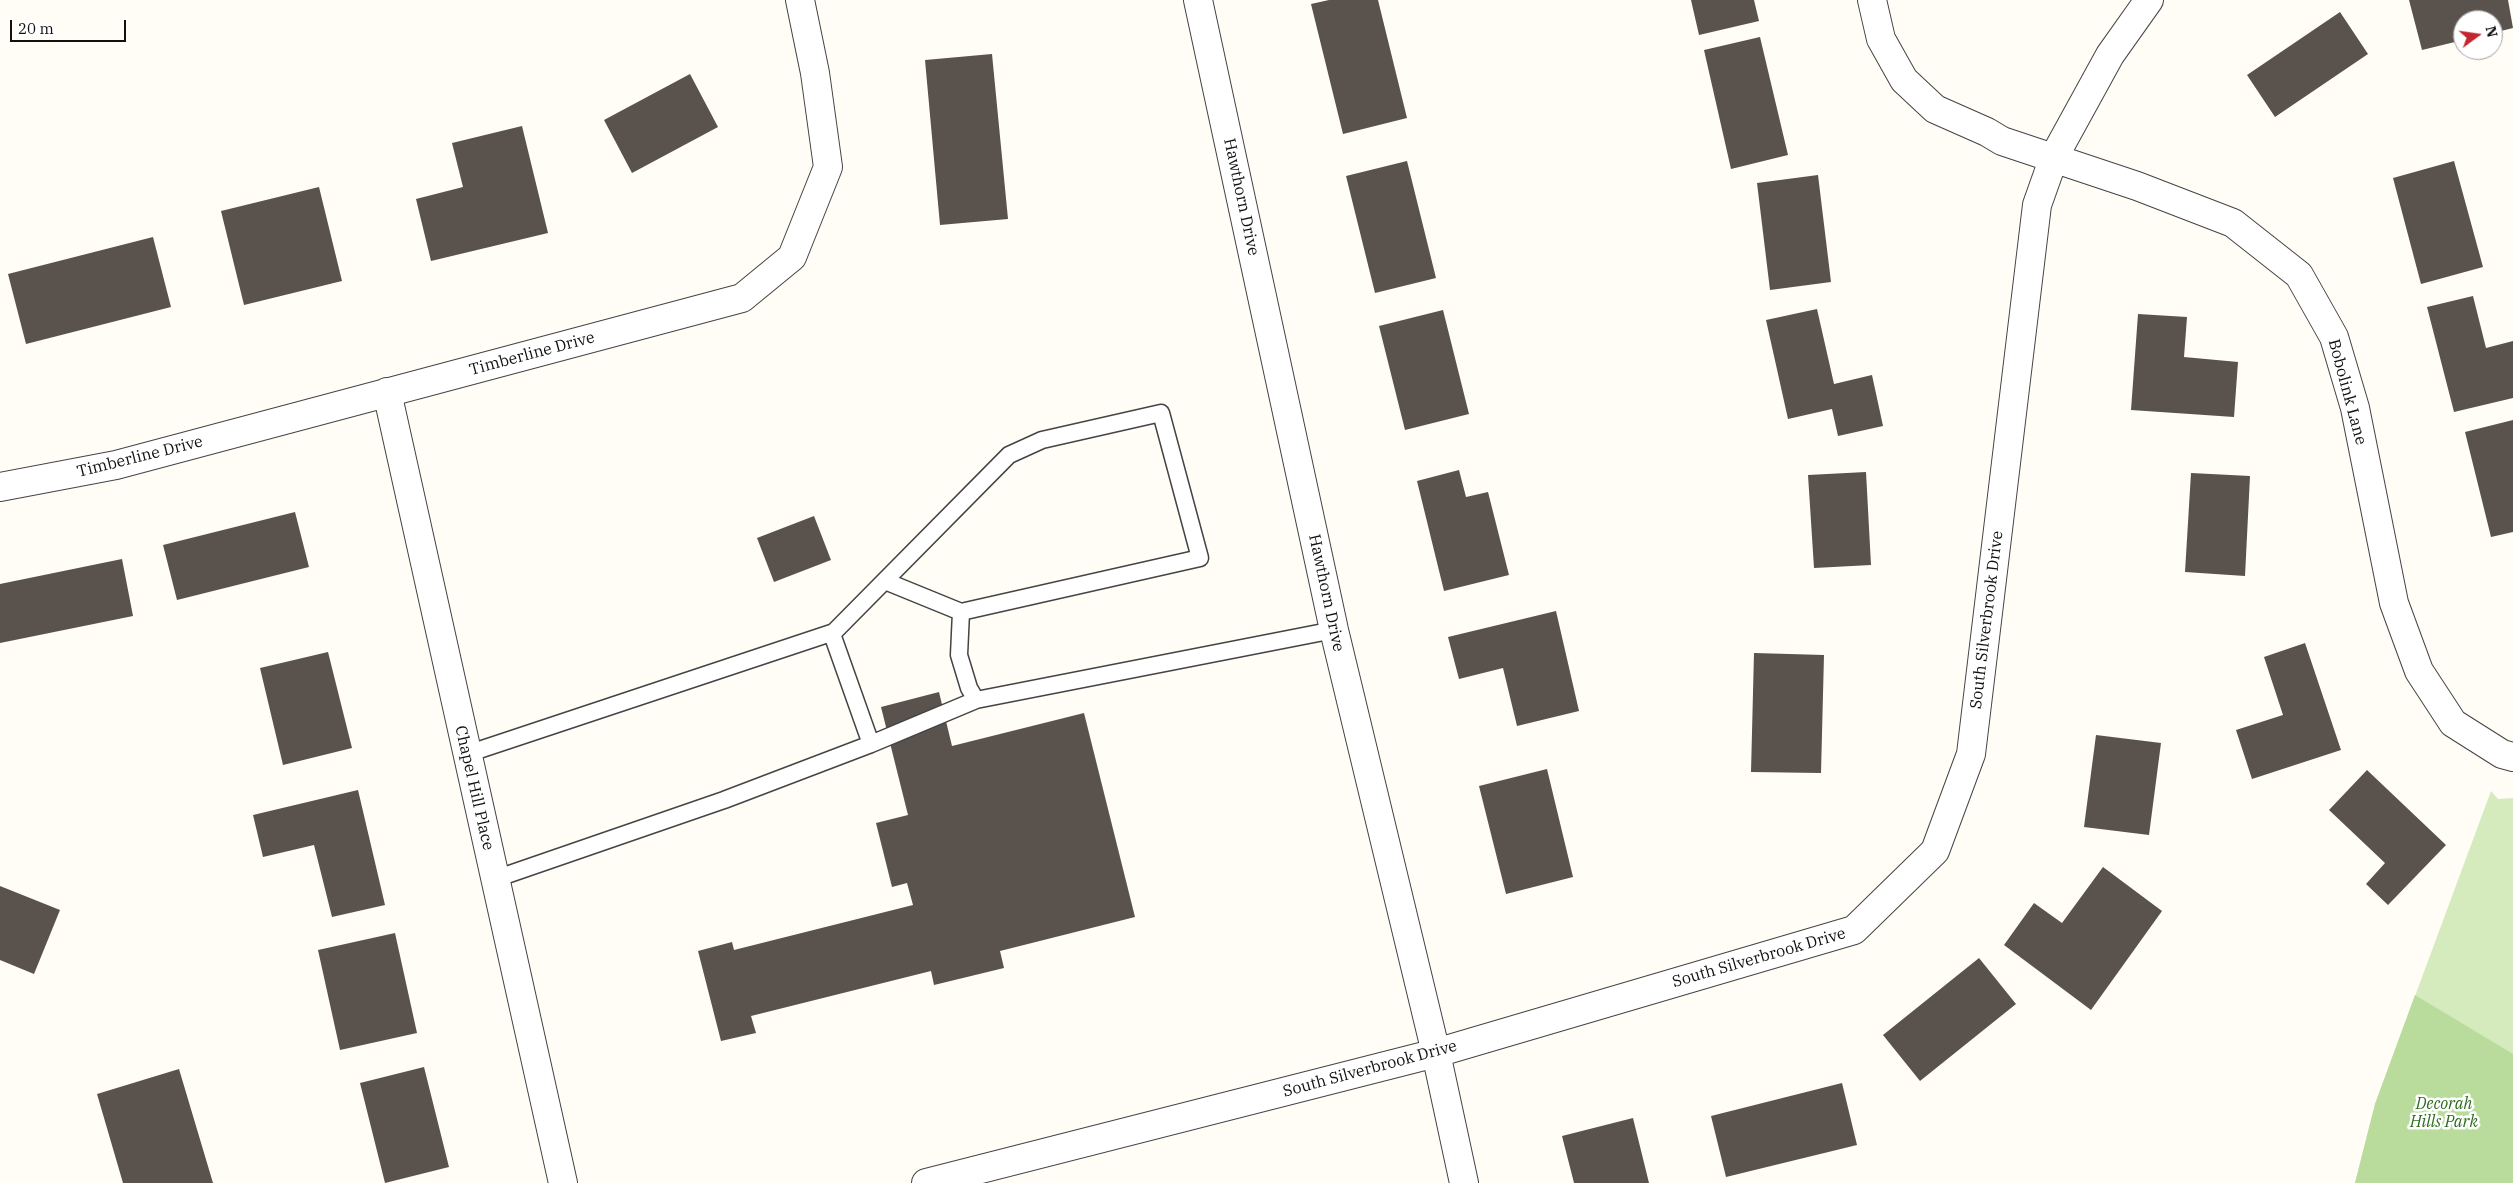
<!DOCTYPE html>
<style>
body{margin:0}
#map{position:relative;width:2513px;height:1183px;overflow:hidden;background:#fffdf5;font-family:"IBM Plex Serif",serif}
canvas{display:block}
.north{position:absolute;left:2453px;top:10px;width:50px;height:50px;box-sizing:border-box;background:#fff;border:1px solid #a0a0a0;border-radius:50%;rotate:76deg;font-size:14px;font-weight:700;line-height:20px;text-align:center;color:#111}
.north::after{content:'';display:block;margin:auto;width:18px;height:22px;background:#c4262e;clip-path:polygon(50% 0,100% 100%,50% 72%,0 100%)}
.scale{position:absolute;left:10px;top:20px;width:116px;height:22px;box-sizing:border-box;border:2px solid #111;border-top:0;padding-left:6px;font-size:15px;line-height:18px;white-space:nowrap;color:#111;-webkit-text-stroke:4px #fff;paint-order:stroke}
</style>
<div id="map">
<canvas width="2513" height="1183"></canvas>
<div class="north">N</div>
<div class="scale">20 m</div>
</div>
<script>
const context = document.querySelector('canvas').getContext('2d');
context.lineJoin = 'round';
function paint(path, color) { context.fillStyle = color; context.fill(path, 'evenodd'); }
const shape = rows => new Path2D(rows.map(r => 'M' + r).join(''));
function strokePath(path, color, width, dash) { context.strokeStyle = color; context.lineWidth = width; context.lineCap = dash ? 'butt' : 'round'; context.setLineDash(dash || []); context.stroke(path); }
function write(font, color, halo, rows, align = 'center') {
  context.font = font + ' "IBM Plex Serif",serif'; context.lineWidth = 5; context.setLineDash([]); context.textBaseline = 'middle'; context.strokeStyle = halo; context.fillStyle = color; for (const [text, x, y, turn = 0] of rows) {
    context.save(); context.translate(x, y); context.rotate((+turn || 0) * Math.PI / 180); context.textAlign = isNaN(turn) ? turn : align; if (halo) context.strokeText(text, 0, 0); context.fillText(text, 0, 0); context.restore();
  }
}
paint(shape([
 [2491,791,2498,799,2513,798,2513,1183,2355,1183,2375,1104]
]), '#d5ebbd');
paint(shape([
 [2415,995,2513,1054,2513,1183,2355,1183,2375,1104]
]), '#b9dc9c');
paint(shape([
 [1329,0,1378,0,1407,118,1343,134,1311,4],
 [1691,0,1754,0,1759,21,1699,35],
 [2409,0,2508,0,2513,28,2493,33,2493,20,2463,20,2463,40,2422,50],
 [2340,12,2368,54,2275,117,2247,75],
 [1760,37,1788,155,1731,169,1704,50],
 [992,54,1008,219,940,225,925,60],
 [690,74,718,127,632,173,604,120],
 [522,126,548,233,431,261,416,199,463,187,452,143],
 [1407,161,1436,278,1375,293,1346,176],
 [2454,161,2483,267,2421,284,2393,178],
 [1818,175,1831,282,1770,290,1757,183],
 [319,187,342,281,244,305,221,211],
 [153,237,171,307,26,344,8,274],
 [2473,296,2486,348,2513,341,2513,398,2454,412,2427,307],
 [1817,309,1834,384,1872,375,1883,426,1838,436,1832,409,1788,419,1766,320],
 [1443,310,1469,414,1405,430,1379,326],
 [2138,314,2187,317,2184,357,2238,362,2234,417,2131,410],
 [2513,420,2513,532,2491,537,2465,432],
 [1459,470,1466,497,1488,492,1509,575,1444,591,1417,481],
 [1866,472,1871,565,1814,568,1808,475],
 [2191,473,2250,476,2245,576,2185,572],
 [295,512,309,567,177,600,163,545],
 [814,516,831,560,774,582,757,538],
 [122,559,133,616,0,643,0,584],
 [1556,611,1579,711,1517,726,1503,668,1459,679,1448,637],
 [2305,643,2341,750,2252,779,2236,730,2283,715,2264,657],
 [328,652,352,748,283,765,260,668],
 [1754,653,1824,655,1821,773,1751,772],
 [939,692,952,746,1084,713,1135,917,1000,951,1004,968,934,985,931,971,751,1016,756,1033,721,1041,698,951,732,942,734,950,913,905,907,883,892,887,876,823,908,815,881,707],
 [2096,735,2161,743,2149,835,2084,827],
 [1547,769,1573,877,1506,894,1479,786],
 [2367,770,2446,845,2388,905,2366,884,2385,863,2329,810],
 [358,790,385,905,332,917,314,845,263,857,253,815],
 [2103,867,2162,911,2091,1010,2004,945,2034,903,2062,923],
 [0,886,60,910,34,974,0,960],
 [395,933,417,1033,340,1050,318,950],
 [1979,958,2016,1004,1920,1081,1883,1035],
 [424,1067,449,1167,385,1183,360,1083],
 [179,1069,213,1183,123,1183,97,1094],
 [1842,1083,1857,1145,1726,1177,1711,1116],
 [1633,1118,1649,1183,1574,1183,1562,1136]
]), '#5a524d');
const service = shape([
 [961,612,959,655,969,688,976,700,1334,630],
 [871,744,976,700],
 [467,754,834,632],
 [495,879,724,800,871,744,832,634,834,632,1009,455,1042,440,1161,413,1200,558,961,612,885,581]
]);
const minor = shape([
 [1198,0,1334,630,1436,1053,1464,1183],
 [1872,0,1881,39,1904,80,1935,109,1987,132,2002,141,2137,186,2233,223,2299,275,2334,337,2355,408,2394,603,2419,671,2453,723,2502,754,2513,757],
 [387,392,563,1183],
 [0,487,116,465,742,298,792,257,828,167,815,73,800,0],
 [926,1183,1436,1053,1854,930,1935,851,1971,754,2037,205,2054,157,2110,55,2149,0]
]);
strokePath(service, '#444', 19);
strokePath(minor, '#444', 30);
strokePath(service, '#fff', 16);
strokePath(minor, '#fff', 28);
write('16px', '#111', '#fff', [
 ["Hawthorn Drive",1241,197,78],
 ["Timberline Drive",532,354,-15],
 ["Bobolink Lane",2347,392,75],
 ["Timberline Drive",140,457,-14],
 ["Hawthorn Drive",1326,593,78],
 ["South Silverbrook Drive",1987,620,-83],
 ["Chapel Hill Place",474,788,77],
 ["South Silverbrook Drive",1759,958,-16],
 ["South Silverbrook Drive",1370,1069,-15]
]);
write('italic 16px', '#2f6b1f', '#fff', [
 ["Decorah",2444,1104],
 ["Hills Park",2444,1122]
]);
</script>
